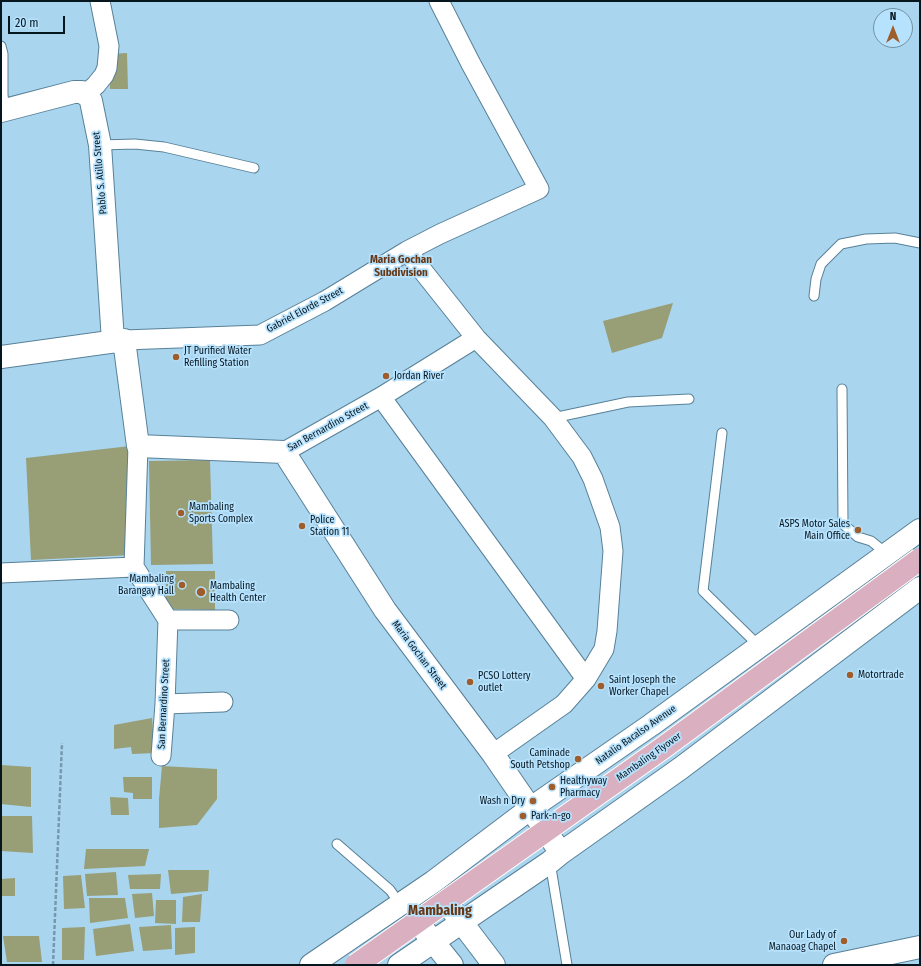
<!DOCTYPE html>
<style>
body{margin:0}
#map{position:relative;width:921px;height:966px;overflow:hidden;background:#aad5ef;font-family:"Fira Sans Condensed",sans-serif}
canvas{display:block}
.frame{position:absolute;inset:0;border:2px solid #06161f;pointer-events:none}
.north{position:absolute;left:873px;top:8px;width:40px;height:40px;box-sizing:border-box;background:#b7e2fd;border:1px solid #7090a4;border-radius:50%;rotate:0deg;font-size:11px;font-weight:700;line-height:16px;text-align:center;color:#06161f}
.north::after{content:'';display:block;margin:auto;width:14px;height:18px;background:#9f5d2b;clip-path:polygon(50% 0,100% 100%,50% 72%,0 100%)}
.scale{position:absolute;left:8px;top:16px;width:57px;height:18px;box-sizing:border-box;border:2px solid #06161f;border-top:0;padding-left:5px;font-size:12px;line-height:14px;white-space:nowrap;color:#06161f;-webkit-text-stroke:3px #b7e2fd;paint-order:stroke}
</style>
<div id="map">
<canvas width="921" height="966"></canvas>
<div class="frame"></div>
<div class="north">N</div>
<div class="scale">20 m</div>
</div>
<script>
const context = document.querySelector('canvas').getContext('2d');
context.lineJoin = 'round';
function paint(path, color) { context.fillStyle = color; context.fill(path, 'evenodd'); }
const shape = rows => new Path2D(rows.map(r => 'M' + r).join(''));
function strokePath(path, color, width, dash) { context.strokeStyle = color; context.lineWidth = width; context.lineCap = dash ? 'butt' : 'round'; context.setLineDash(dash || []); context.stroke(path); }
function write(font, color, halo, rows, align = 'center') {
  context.font = font + ' "Fira Sans Condensed",sans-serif'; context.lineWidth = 3.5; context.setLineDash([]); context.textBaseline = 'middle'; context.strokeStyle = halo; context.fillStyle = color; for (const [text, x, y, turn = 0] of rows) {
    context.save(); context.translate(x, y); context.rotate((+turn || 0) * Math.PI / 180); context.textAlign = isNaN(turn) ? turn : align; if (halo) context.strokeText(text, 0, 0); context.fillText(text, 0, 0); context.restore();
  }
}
paint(shape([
 [127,53,128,89,110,89,109,54],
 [673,303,662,338,612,353,603,321],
 [130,446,132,555,31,560,26,458],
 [210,460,213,564,151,565,149,461],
 [166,571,215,571,215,610,166,609],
 [152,718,155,753,132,754,131,747,114,749,114,725],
 [1,765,31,767,31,807,1,804],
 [162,766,217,769,217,799,197,825,159,828,159,799],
 [123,777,152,777,152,799,133,799,133,793,124,792],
 [110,797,128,798,129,815,111,815],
 [1,816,32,816,33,853,1,851],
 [86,849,149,849,145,866,84,869],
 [168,870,209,870,208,891,171,894],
 [116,872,118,895,87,896,85,874],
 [161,874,160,889,130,889,128,875],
 [81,875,85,908,64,909,63,876],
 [15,878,15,896,1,896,1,879],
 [152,893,154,916,135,918,132,894],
 [202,894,200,922,182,922,183,897],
 [89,898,125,898,128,918,90,923],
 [156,900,176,900,176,924,155,923],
 [130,924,134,951,96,956,93,929],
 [171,925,172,949,143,951,139,927],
 [85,927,84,960,62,960,62,928],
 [195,927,195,953,175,955,175,928],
 [3,936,39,936,42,962,7,962]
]), '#989e75');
const lane = shape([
 [1,46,3,54,3,95,5,110],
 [100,145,135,144,164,147,254,168],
 [814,296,816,279,821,264,841,244,866,239,895,238,920,243],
 [842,389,843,524,858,537,871,541,886,553],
 [553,418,628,402,689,399],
 [722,433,703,591,759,646],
 [337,844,390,890,400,904],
 [550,862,567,965]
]);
const street = shape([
 [86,94,96,85,104,75,107,68,109,46,100,1],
 [407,251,476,338,553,418,582,457,593,479,610,527,613,551,607,631,604,649,586,679,564,704,493,754],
 [124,340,260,335,325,301,407,251,440,234,539,189,471,64,439,1],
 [381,397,586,679],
 [138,446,134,567,168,620,165,704,161,756],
 [284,452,381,397,476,338],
 [1,573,134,567],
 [168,620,229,620],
 [165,704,223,702]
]);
const secondary = shape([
 [1,111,74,92,82,92,89,97,91,101,100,145,113,341],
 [1,357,124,340,138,446,284,452,385,610,493,754,561,853],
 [453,911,494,965],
 [424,930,452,965],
 [311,965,433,882,531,808,651,725,920,530],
 [399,965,550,862,561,853,681,768,920,588],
 [834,965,920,947]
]);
strokePath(lane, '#588198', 11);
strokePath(street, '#588198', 21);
strokePath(secondary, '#588198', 24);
strokePath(shape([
 [53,965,62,743]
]), '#7698ad', 2.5, [4, 2]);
strokePath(lane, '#fff', 9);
strokePath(street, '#fff', 19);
strokePath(secondary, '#fff', 22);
const primaryBridge = shape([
 [356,965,660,750,920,559]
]);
strokePath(primaryBridge, '#fff', 24, []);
strokePath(primaryBridge, '#dab0c1', 22);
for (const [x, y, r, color] of [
 [176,357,4,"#9f5d2b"],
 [386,376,4,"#9f5d2b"],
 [181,513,4,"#9f5d2b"],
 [302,526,4,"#9f5d2b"],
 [858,530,4,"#9f5d2b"],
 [182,585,4,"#9f5d2b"],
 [201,592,5,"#9f5d2b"],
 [850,675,4,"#9f5d2b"],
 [470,682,4,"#9f5d2b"],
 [601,686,4,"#9f5d2b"],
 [578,759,4,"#9f5d2b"],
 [552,787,4,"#9f5d2b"],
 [533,801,4,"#9f5d2b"],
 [523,816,4,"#9f5d2b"],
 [844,941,4,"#9f5d2b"]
]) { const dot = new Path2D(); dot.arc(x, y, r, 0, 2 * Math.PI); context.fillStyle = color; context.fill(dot); strokePath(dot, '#b7e2fd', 1.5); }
write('10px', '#06161f', '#b7e2fd', [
 ["Pablo S. Atillo Street",100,173,-95],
 ["Gabriel Elorde Street",305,310,-28],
 ["San Bernardino Street",328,427,-29],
 ["Maria Gochan Street",419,655,53],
 ["San Bernardino Street",164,704,-87],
 ["Natalio Bacalso Avenue",636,735,-35],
 ["Mambaling Flyover",649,757,-35]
]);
write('10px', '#06161f', '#b7e2fd', [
 ["JT Purified Water",184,351],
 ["Refilling Station",184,363],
 ["Jordan River",394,376],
 ["Mambaling",189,507],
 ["Sports Complex",189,519],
 ["Police",310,520],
 ["Station 11",310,532],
 ["ASPS Motor Sales",850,524,"right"],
 ["Main Office",850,536,"right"],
 ["Mambaling",174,579,"right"],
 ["Barangay Hall",174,591,"right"],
 ["Mambaling",210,586],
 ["Health Center",210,598],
 ["Motortrade",858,675],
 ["PCSO Lottery",478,676],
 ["outlet",478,688],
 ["Saint Joseph the",609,680],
 ["Worker Chapel",609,692],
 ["Caminade",570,753,"right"],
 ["South Petshop",570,765,"right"],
 ["Healthyway",560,781],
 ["Pharmacy",560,793],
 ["Wash n Dry",525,801,"right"],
 ["Park-n-go",531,816],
 ["Our Lady of",836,935,"right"],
 ["Manaoag Chapel",836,947,"right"]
], 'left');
write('bold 11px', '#653715', '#b7e2fd', [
 ["Maria Gochan",401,260],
 ["Subdivision",401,273]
]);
write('bold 14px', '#653715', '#b7e2fd', [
 ["Mambaling",440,911]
]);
</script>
